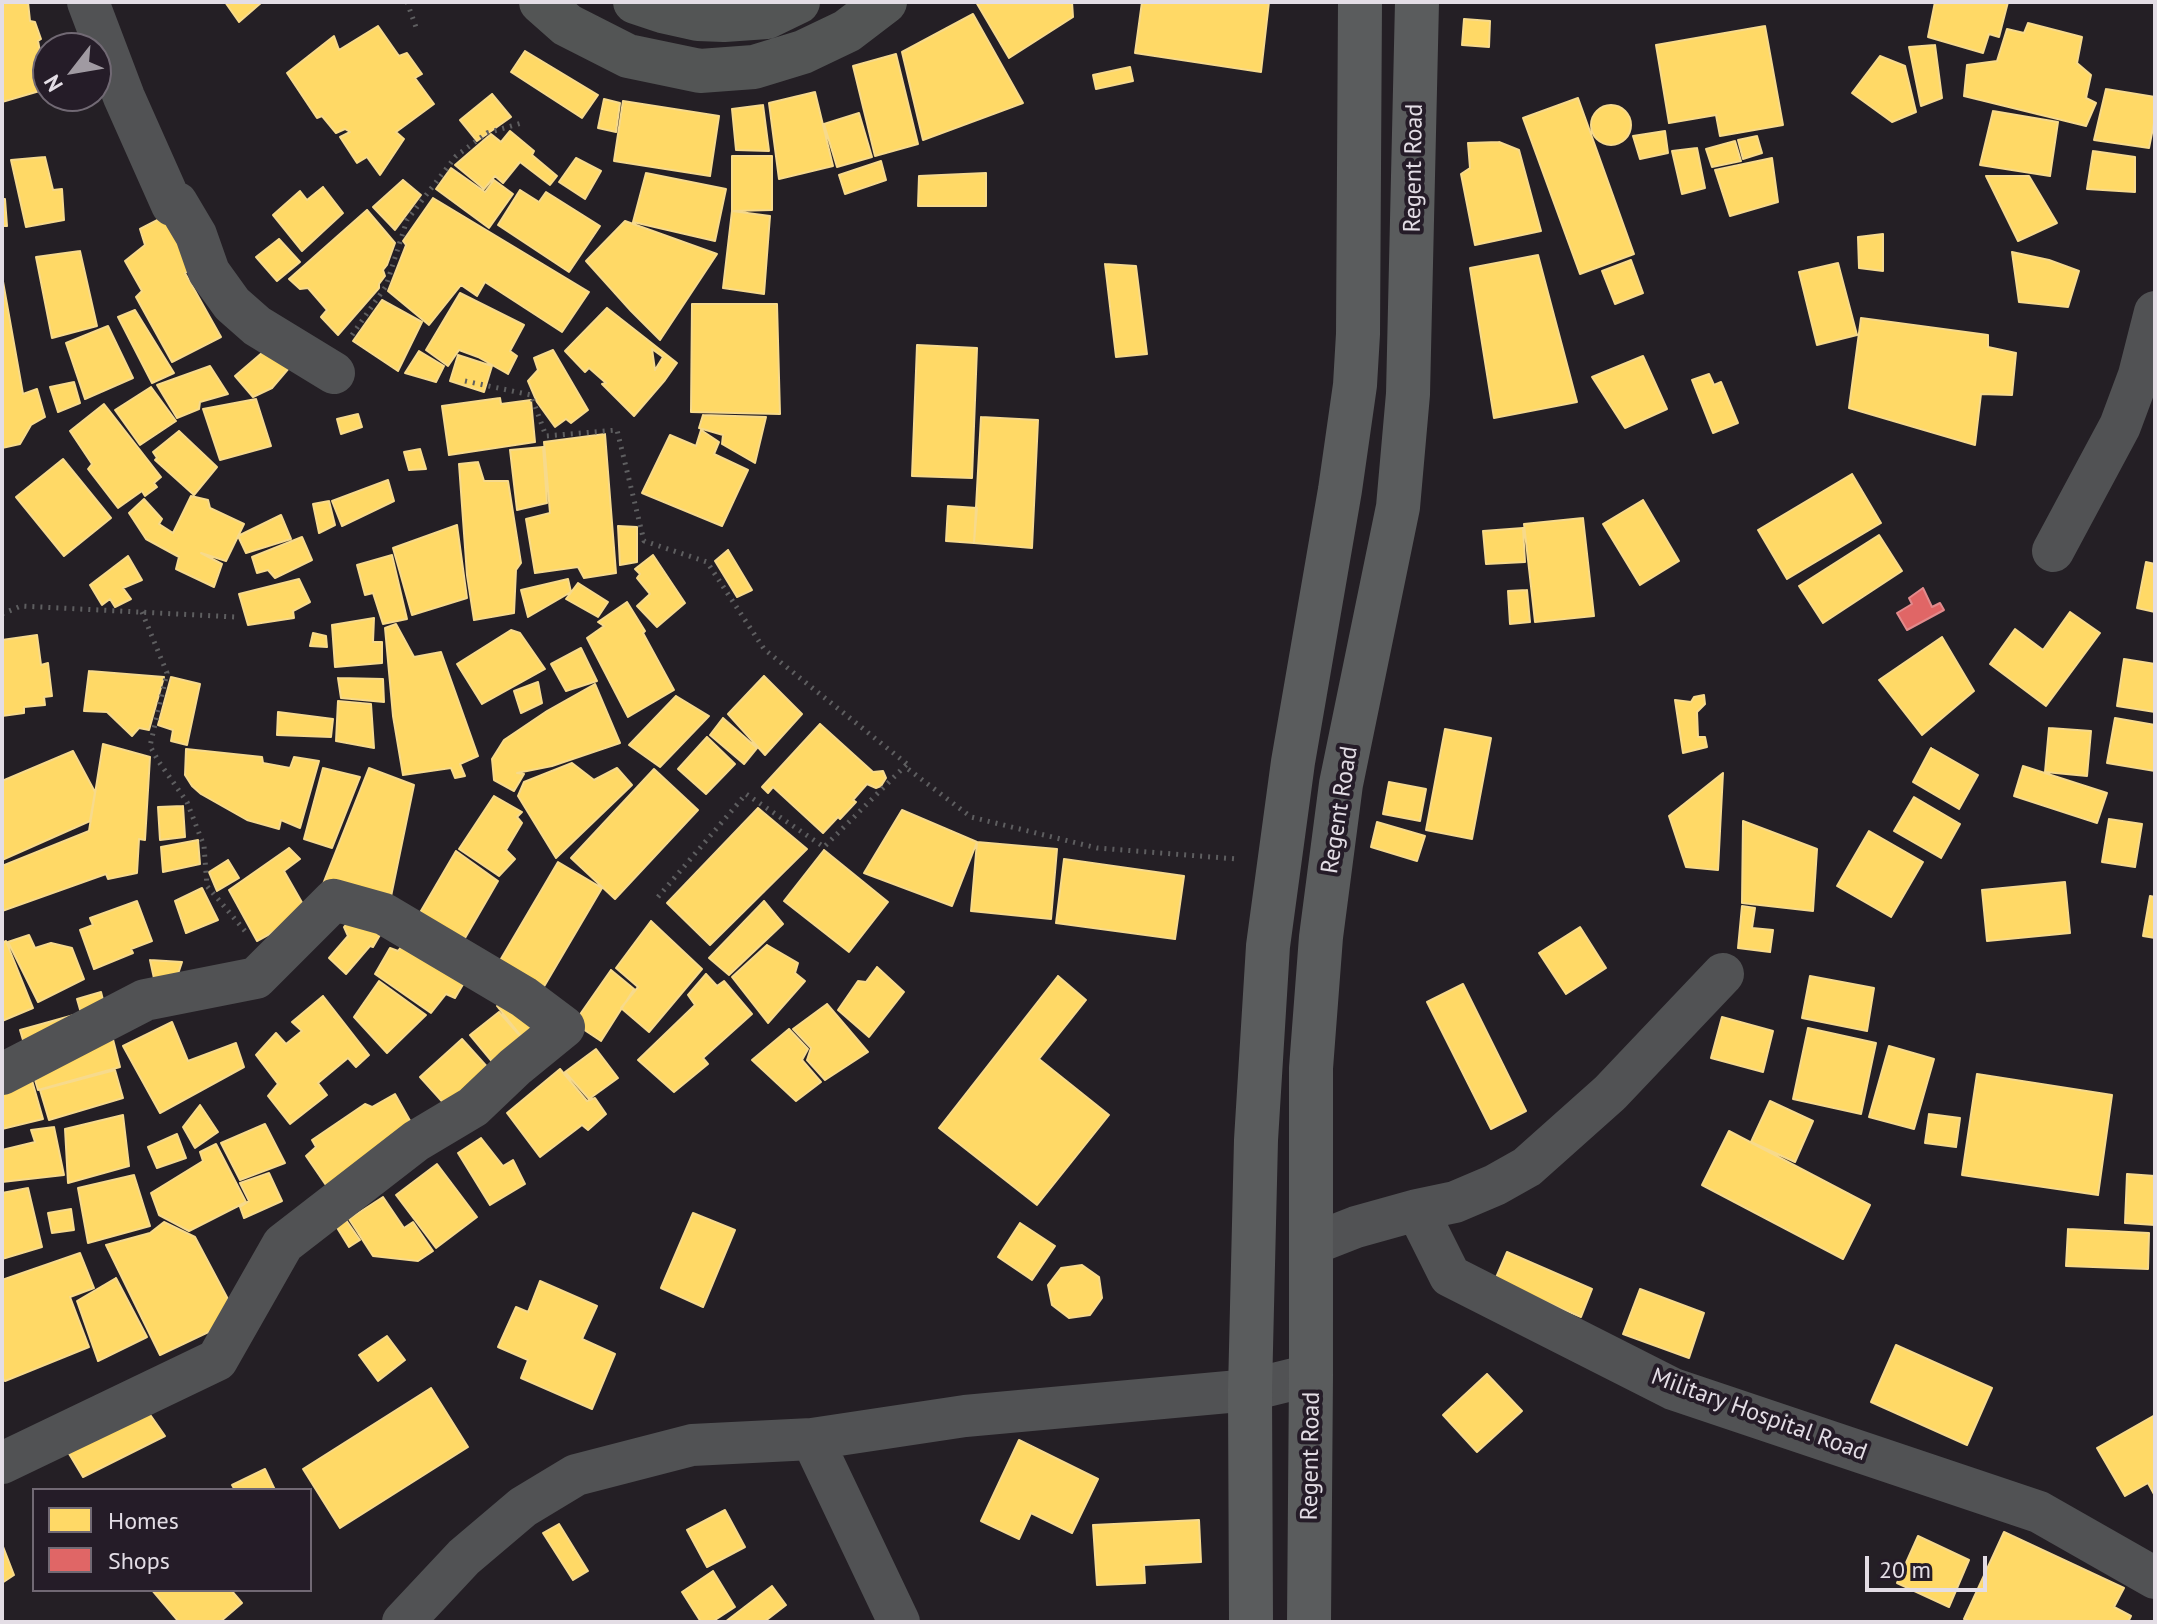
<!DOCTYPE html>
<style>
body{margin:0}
#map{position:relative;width:2157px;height:1624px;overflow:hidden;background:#241f25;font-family:"PT Sans",sans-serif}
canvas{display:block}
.frame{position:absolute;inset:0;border:4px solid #e3dde5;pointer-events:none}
.legend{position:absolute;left:32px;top:1488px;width:280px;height:104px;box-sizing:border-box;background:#251c28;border:2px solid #716974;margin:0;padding:10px 14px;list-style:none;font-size:24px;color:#e3dde5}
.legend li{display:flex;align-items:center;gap:16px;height:40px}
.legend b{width:40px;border:2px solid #716974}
.north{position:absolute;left:32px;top:32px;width:80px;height:80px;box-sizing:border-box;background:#251c28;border:2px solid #716974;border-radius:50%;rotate:239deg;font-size:22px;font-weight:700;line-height:32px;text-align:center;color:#e3dde5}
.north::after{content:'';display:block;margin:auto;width:28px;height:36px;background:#a09aa2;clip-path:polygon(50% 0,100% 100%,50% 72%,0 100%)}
.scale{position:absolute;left:1865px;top:1556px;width:122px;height:36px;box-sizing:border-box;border:4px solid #e3dde5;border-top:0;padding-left:10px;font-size:24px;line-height:28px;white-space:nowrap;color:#e3dde5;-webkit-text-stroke:6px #251c28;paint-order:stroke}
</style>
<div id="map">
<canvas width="2157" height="1624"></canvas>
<div class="frame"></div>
<ul class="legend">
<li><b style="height:22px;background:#ffd966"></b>Homes</li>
<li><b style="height:22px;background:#e06666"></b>Shops</li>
</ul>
<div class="north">N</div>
<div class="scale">20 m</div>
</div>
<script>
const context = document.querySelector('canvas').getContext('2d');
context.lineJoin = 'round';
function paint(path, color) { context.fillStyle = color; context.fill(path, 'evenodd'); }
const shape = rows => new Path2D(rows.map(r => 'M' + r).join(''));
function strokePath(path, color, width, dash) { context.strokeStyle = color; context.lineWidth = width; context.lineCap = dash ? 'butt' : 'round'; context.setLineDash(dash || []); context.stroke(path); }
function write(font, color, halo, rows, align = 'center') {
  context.font = font + ' "PT Sans",sans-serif'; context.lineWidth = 8; context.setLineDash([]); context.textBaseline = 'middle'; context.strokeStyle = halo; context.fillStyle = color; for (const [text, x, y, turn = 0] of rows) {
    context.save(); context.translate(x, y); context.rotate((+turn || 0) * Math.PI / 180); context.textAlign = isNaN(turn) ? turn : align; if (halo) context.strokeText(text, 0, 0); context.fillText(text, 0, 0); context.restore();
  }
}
const homes = shape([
 [2,2,28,2,30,21,35,22,41,39,38,41,44,72,43,90,2,102,2,2],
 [225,2,262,2,239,22,225,2],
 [976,2,1072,2,1073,17,1009,58,976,2],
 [1142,2,1269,2,1261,72,1135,53,1142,2],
 [1935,2,2008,2,1999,37,1989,34,1983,53,1928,37,1935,2],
 [973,14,1023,103,923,140,902,52,973,14],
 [1464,19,1490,21,1489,47,1462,45,1464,19],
 [2028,23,2082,37,2077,63,2091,75,2086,98,2096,103,2086,126,1964,96,1967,65,1997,61,2007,29,2024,33,2028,23],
 [378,26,399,56,407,53,422,74,415,78,434,104,396,132,404,139,380,175,367,157,357,163,340,137,350,132,345,129,336,133,322,116,317,118,287,73,334,36,339,50,378,26],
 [1765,26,1783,125,1720,136,1716,115,1669,123,1656,45,1765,26],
 [1935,45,1942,98,1921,106,1909,47,1935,45],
 [525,51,598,95,582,118,511,72,525,51],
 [896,54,918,144,875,156,853,66,896,54],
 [1880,56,1905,66,1916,112,1892,122,1852,93,1880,56],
 [1130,67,1133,81,1096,89,1093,75,1130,67],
 [2106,89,2155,97,2155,118,2149,148,2094,140,2106,89],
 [815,92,833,166,779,179,769,103,815,92],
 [492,94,511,117,477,141,460,120,492,94],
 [1578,98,1634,254,1580,274,1523,118,1578,98],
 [604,99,620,103,616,132,598,128,604,99],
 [623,101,719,116,710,176,614,161,623,101],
 [763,105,769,151,736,150,732,109,763,105],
 '1591 125a20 20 0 1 1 40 0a20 20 0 1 1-40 0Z',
 [1993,111,2058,122,2050,176,1980,165,1993,111],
 [859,113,872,157,837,167,824,124,859,113],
 [510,131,534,151,532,155,557,176,550,185,520,162,503,183,495,176,484,189,455,165,491,134,501,142,510,131],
 [1665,131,1668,153,1640,159,1633,136,1665,131],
 [1757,136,1762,153,1743,159,1738,140,1757,136],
 [1735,141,1741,161,1712,167,1706,149,1735,141],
 [1499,142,1519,150,1541,231,1475,245,1461,174,1470,168,1468,143,1499,142],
 [1697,148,1705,188,1682,194,1672,151,1697,148],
 [2093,151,2135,157,2135,192,2087,189,2093,151],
 [732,156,772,156,772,210,732,211,732,156],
 [45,157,53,190,62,189,64,220,26,227,11,160,45,157],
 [576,158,601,171,585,199,559,182,576,158],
 [1772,158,1778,202,1730,216,1715,170,1772,158],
 [881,161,886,180,845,194,839,175,881,161],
 [451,168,485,192,494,180,513,194,489,228,436,189,451,168],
 [646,173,726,189,715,241,633,222,646,173],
 [986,173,986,206,918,206,919,176,986,173],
 [1986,176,2029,176,2057,223,2018,241,1986,176],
 [403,180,421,195,395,230,373,207,403,180],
 [323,187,343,213,302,251,273,215,300,191,307,200,323,187],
 [520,190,539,202,546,192,600,226,569,272,498,225,520,190],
 [433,198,589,292,562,332,485,282,477,296,461,285,429,325,388,291,406,245,403,241,433,198],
 [2,199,5,199,7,226,2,226,2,199],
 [367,210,395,243,387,265,383,270,385,276,379,284,379,288,338,335,321,317,327,310,308,288,300,289,289,279,367,210],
 [732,211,770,216,764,294,723,288,732,211],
 [173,212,190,270,185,273,221,337,172,362,136,297,142,291,125,261,145,245,140,229,173,212],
 [625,221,717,254,660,340,631,311,586,261,625,221],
 [1883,234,1883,271,1859,268,1858,237,1883,234],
 [279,239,300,262,277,281,256,257,279,239],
 [80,251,97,326,52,338,36,257,80,251],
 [2012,252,2049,260,2079,271,2068,307,2019,302,2012,252],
 [1538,255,1577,402,1494,418,1470,268,1538,255],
 [1631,260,1643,293,1615,304,1602,271,1631,260],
 [1838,263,1857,335,1817,345,1799,272,1838,263],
 [1105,264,1136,266,1147,354,1116,357,1105,264],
 [2,276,23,394,37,389,45,417,31,425,20,444,2,448,2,276],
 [460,293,524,325,510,351,517,356,508,374,478,357,459,350,448,366,426,350,460,293],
 [382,300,422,322,398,371,353,341,382,300],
 [692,304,777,304,780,414,691,412,692,304],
 [607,308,677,363,665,380,634,416,602,384,606,383,589,368,585,372,565,351,607,308],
 [135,310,174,373,152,383,118,317,135,310],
 [1861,318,1988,335,1988,347,2016,353,2012,395,1981,394,1975,445,1849,408,1861,318],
 [108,326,133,378,85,399,66,343,108,326],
 [917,345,977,348,972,478,912,476,917,345],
 [652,349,663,357,655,370,652,349],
 [553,350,588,410,571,423,566,419,555,427,537,402,528,381,538,370,534,358,553,350],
 [419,351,444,366,436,382,405,373,419,351],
 [263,352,289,368,272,388,253,397,235,376,263,352],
 [458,355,492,366,484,392,450,381,458,355],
 [1643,356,1667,409,1625,428,1592,377,1643,356],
 [210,366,228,394,200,402,199,409,177,418,157,385,210,366],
 [1709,374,1714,385,1721,382,1738,423,1713,433,1692,380,1709,374],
 [74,382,80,403,58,412,50,387,74,382],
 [151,387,176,421,140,445,115,410,151,387],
 [500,398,501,404,531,400,535,442,449,455,442,406,500,398],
 [256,399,271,446,220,460,203,409,256,399],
 [104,404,161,477,154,483,157,487,145,496,142,491,118,508,88,469,92,464,70,431,104,404],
 [358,414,362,427,341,434,337,419,358,414],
 [703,415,766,417,755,463,722,444,723,435,699,428,703,415],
 [981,417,1038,420,1032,548,974,543,981,417],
 [701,430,719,442,714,454,748,470,722,526,642,493,670,435,696,446,701,430],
 [179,431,217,467,194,495,155,460,157,458,153,452,179,431],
 [605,434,616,573,584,578,578,567,535,573,526,519,550,513,544,442,605,434],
 [543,447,547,503,517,510,510,450,543,447],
 [420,449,426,469,409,470,404,452,420,449],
 [63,459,111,518,64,556,16,497,63,459],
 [478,462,484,481,508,481,521,563,516,570,514,613,474,620,467,575,459,464,478,462],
 [1852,474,1881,523,1787,579,1758,530,1852,474],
 [388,480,394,501,342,526,332,501,388,480],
 [191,496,208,500,210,508,244,524,226,561,201,553,222,564,214,587,176,569,179,557,146,539,129,513,144,499,162,519,159,524,173,533,191,496],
 [1643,500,1679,561,1640,585,1603,524,1643,500],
 [329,501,335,525,319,533,313,504,329,501],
 [948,506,977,508,974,543,946,541,948,506],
 [281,515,291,539,246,553,238,536,281,515],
 [1583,518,1594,616,1535,622,1524,524,1583,518],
 [457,525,467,598,412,615,393,548,457,525],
 [618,526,637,527,637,562,620,565,618,526],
 [1523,528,1525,562,1486,564,1483,531,1523,528],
 [1879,535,1902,571,1823,623,1799,586,1879,535],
 [302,537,312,560,275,578,268,570,257,573,252,557,302,537],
 [728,550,752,590,737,597,715,561,728,550],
 [392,555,407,619,383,624,373,593,365,595,357,565,392,555],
 [653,555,685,603,657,627,637,606,650,594,637,578,640,574,635,569,653,555],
 [128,556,142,580,123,588,131,599,115,607,110,599,102,605,90,585,128,556],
 [2146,562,2155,564,2155,612,2137,608,2146,562],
 [299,579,310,602,293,611,294,618,248,625,239,594,299,579],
 [568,579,571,592,528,617,521,590,568,579],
 [578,583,608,602,598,617,566,599,578,583],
 [1527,590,1530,622,1510,624,1508,591,1527,590],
 [627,602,645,631,643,633,674,690,628,717,587,638,604,626,598,622,627,602],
 [2070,612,2100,633,2046,706,1990,664,2015,629,2043,650,2070,612],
 [374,618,373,642,382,642,382,663,335,667,332,625,374,618],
 [396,624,414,657,441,652,478,756,460,764,465,776,455,778,451,768,403,775,393,716,385,628,396,624],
 [511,630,520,633,545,669,482,704,457,664,511,630],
 [313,633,326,636,327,647,310,646,313,633],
 [37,635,41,665,48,663,52,696,44,697,45,705,24,707,24,713,2,716,2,640,37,635],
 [1942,637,1974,691,1922,735,1879,680,1942,637],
 [581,648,597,681,566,691,551,664,581,648],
 [2124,659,2155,664,2155,712,2117,706,2124,659],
 [89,671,164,677,149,730,139,728,132,736,107,712,84,711,89,671],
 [764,676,802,714,765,755,728,714,764,676],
 [171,677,200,684,187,745,171,741,173,730,158,725,171,677],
 [338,678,383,679,384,702,341,698,338,678],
 [538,682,542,703,521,713,514,691,538,682],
 [595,684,620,743,552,766,517,773,524,774,514,791,494,780,492,759,504,740,547,711,595,684],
 [1704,695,1705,704,1697,712,1698,737,1705,737,1707,747,1683,753,1675,700,1691,702,1694,697,1704,695],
 [676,696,709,716,660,767,629,745,676,696],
 [338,701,371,704,374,748,336,741,338,701],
 [278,712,333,719,331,737,277,735,278,712],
 [723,718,757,748,744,764,710,735,723,718],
 [2115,718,2155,725,2155,771,2107,763,2115,718],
 [820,724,873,772,883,771,886,778,881,786,876,788,867,784,853,800,856,802,840,819,838,817,823,833,773,787,768,793,762,787,820,724],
 [2049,728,2091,731,2087,776,2045,772,2049,728],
 [1445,729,1491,738,1472,839,1426,830,1445,729],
 [707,737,735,764,706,794,678,769,707,737],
 [103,744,150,757,145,840,139,839,137,873,108,879,106,874,2,911,2,866,89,831,103,744],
 [1931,748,1978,775,1959,809,1913,782,1931,748],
 [186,749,262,757,263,763,290,768,294,757,319,761,300,828,281,820,279,829,247,820,201,794,192,786,185,775,186,749],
 [73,751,95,792,90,821,2,860,2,781,73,751],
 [572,763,594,780,617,768,632,785,556,858,518,796,524,782,572,763],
 [2023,766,2107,793,2097,823,2014,796,2023,766],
 [323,768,360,777,332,848,304,839,323,768],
 [369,768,414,785,388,911,321,889,369,768],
 [654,769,698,810,615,899,571,858,654,769],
 [1723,773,1718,870,1686,867,1669,816,1723,773],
 [1389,782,1426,789,1420,821,1383,814,1389,782],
 [494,796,522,812,517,817,522,823,506,850,515,859,499,876,459,849,494,796],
 [1914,797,1960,824,1941,858,1894,831,1914,797],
 [183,806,185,837,160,840,158,807,183,806],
 [758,808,807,849,710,945,667,903,758,808],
 [902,810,977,842,952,906,864,873,902,810],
 [2109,819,2142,824,2135,867,2102,862,2109,819],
 [1743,821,1817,849,1813,911,1742,903,1743,821],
 [1377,822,1425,836,1417,861,1371,847,1377,822],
 [1869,831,1923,862,1891,917,1837,886,1869,831],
 [198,840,200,864,163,872,161,847,198,840],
 [977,842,1057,849,1051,919,971,911,977,842],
 [289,848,300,859,284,871,308,913,257,941,229,890,289,848],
 [824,850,888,902,849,952,784,901,824,850],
 [456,851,498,881,454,957,411,928,456,851],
 [1064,859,1184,876,1175,939,1056,923,1064,859],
 [228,860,239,878,217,891,209,872,228,860],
 [558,862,602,888,539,995,495,969,558,862],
 [2065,882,2070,933,1987,941,1982,890,2065,882],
 [202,888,218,920,186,933,175,901,202,888],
 [2150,896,2155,897,2155,938,2143,936,2150,896],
 [137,901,152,941,131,949,133,953,94,969,80,930,93,925,90,918,137,901],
 [764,901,783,924,729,975,709,958,764,901],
 [1742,906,1755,908,1752,928,1773,930,1770,952,1738,948,1742,906],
 [356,912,384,928,373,947,370,946,346,974,329,958,348,936,344,927,356,912],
 [651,921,702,969,649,1032,621,1008,638,987,616,968,651,921],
 [1580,927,1606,968,1566,994,1539,953,1580,927],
 [411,934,465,981,455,998,446,994,431,1013,375,974,390,948,398,951,411,934],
 [29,935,35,948,51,943,72,948,84,979,38,1002,8,942,29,935],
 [6,941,33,1008,2,1021,2,943,6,941],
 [767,945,798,963,795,973,805,981,768,1023,732,977,767,945],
 [150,960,182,962,175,983,155,983,150,960],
 [877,967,904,992,869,1037,838,1010,858,981,866,982,877,967],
 [611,970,634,989,601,1041,574,1023,611,970],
 [706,974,717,986,724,981,752,1014,703,1058,708,1064,674,1092,638,1060,695,1005,688,995,706,974],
 [1058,976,1086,1000,1039,1059,1109,1115,1037,1205,939,1128,1058,976],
 [1810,976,1874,988,1867,1031,1802,1018,1810,976],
 [379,981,426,1015,387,1053,354,1017,379,981],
 [1463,984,1526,1111,1491,1129,1427,1002,1463,984],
 [518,990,550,1028,529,1046,497,1006,518,990],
 [101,992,120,1067,38,1090,20,1030,81,1013,77,999,101,992],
 [323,996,369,1055,356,1067,348,1058,318,1083,327,1095,290,1124,268,1096,278,1084,256,1055,276,1033,286,1044,302,1031,292,1022,323,996],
 [827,1004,868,1052,825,1080,807,1060,811,1048,793,1029,827,1004],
 [499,1012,529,1046,499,1070,470,1035,499,1012],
 [1722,1017,1773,1031,1763,1072,1711,1058,1722,1017],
 [172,1022,188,1061,236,1043,244,1067,160,1113,123,1046,172,1022],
 [1808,1028,1876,1043,1861,1114,1793,1099,1808,1028],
 [789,1029,808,1049,802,1060,821,1082,796,1101,752,1060,789,1029],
 [462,1039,490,1070,448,1108,420,1077,462,1039],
 [1889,1046,1934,1059,1914,1129,1869,1117,1889,1046],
 [596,1049,618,1078,589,1099,565,1072,596,1049],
 [560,1069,587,1101,595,1098,606,1114,588,1130,582,1125,540,1157,507,1113,560,1069],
 [115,1070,123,1098,49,1120,40,1090,115,1070],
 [1977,1074,2112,1095,2098,1195,1962,1175,1977,1074],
 [31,1077,43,1119,2,1129,2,1079,31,1077],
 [395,1094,413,1126,330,1191,306,1156,316,1147,312,1140,365,1104,372,1107,395,1094],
 [1770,1101,1813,1121,1795,1162,1751,1142,1770,1101],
 [200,1105,218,1132,195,1148,183,1127,200,1105],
 [1929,1114,1960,1118,1956,1147,1925,1143,1929,1114],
 [123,1115,129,1166,68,1183,65,1129,123,1115],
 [265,1124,285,1163,240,1180,221,1143,265,1124],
 [54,1127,64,1175,2,1182,2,1150,35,1142,31,1130,54,1127],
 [1729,1131,1870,1205,1843,1259,1702,1185,1729,1131],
 [177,1134,186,1158,157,1168,148,1147,177,1134],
 [481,1138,503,1166,513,1160,525,1184,490,1205,458,1153,481,1138],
 [216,1144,246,1202,189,1231,159,1215,151,1193,203,1161,200,1152,216,1144],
 [437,1164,477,1217,436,1248,396,1195,437,1164],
 [269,1173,282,1201,244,1218,240,1207,249,1201,240,1183,269,1173],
 [2127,1174,2155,1176,2155,1225,2125,1223,2127,1174],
 [134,1175,150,1226,88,1243,78,1188,134,1175],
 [28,1188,42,1247,2,1259,2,1193,28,1188],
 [383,1197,404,1228,413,1222,433,1251,418,1261,373,1256,349,1219,383,1197],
 [71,1209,74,1230,52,1233,48,1213,71,1209],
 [693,1213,735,1230,703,1307,661,1288,693,1213],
 [346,1220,360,1240,349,1247,336,1226,346,1220],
 [164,1222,195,1237,238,1318,160,1355,106,1245,150,1233,164,1222],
 [1020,1223,1055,1246,1032,1280,998,1257,1020,1223],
 [2068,1229,2149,1233,2148,1269,2066,1266,2068,1229],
 [1507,1252,1592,1289,1581,1317,1495,1280,1507,1252],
 [80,1253,94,1288,70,1297,89,1347,5,1381,2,1378,2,1280,80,1253],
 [1082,1265,1099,1277,1102,1298,1090,1315,1069,1318,1052,1305,1048,1285,1061,1268,1082,1265],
 [116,1278,147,1337,98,1361,77,1301,116,1278],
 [540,1281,597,1306,582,1339,615,1354,592,1409,521,1378,528,1360,498,1347,516,1307,528,1312,540,1281],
 [1640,1289,1704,1313,1689,1358,1623,1334,1640,1289],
 [387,1336,405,1360,378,1381,359,1355,387,1336],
 [1896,1345,1992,1388,1967,1445,1871,1402,1896,1345],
 [1487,1374,1522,1411,1477,1452,1443,1415,1487,1374],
 [431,1388,468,1447,340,1528,303,1469,431,1388],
 [144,1406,165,1436,83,1477,68,1452,144,1406],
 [2155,1415,2155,1496,2148,1483,2125,1496,2097,1448,2155,1415],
 [1019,1440,1098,1479,1072,1533,1031,1513,1019,1539,981,1521,1019,1440],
 [265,1469,275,1490,235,1490,232,1485,265,1469],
 [725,1510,745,1547,707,1567,687,1530,725,1510],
 [1199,1520,1201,1562,1144,1565,1145,1583,1097,1585,1093,1525,1199,1520],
 [559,1524,588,1571,573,1580,543,1533,559,1524],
 [2004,1532,2124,1588,2114,1607,2131,1616,2128,1622,1971,1622,1964,1619,2004,1532],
 [1918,1536,1969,1560,1949,1607,1897,1583,1918,1536],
 [2,1544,14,1575,2,1583,2,1544],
 [713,1571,735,1607,712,1622,701,1622,682,1592,713,1571],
 [772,1586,786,1605,764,1622,725,1622,772,1586],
 [152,1590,231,1590,242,1603,220,1622,179,1622,152,1590]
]);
paint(homes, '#ffd966');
strokePath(homes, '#f7da8c', 2);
const shops = shape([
 [1923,588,1932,607,1940,603,1944,610,1907,630,1897,613,1912,604,1909,598,1923,588]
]);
paint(shops, '#e06666');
strokePath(shops, '#e18a8c', 2);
strokePath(shape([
 [407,2,417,30],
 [352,335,386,286,407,220,456,156,487,133,525,122],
 [465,381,531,395,546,436,617,430,644,541,707,562,764,649,907,764,908,769,971,817,1097,848,1237,859],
 [142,612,167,673,150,746,159,762,187,802,204,846,207,886,245,931],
 [2,614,21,606,236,617],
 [658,897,746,794,824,847,907,764]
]), '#5e5e60', 5, [2, 6]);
strokePath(shape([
 [88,2,124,97,172,205,177,203,196,235,209,272,232,304,257,326,334,373],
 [2053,551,2120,426,2139,375,2155,312],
 [2,1074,145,1000,256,978,334,900,384,914,524,997,564,1027,515,1067,473,1107,416,1141,283,1244,217,1360,2,1463],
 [1417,1210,1455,1202,1495,1185,1527,1167,1610,1093,1723,974],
 [1310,1245,1356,1227,1417,1210,1450,1276,1673,1389,2039,1512,2155,1578],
 [812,1439,899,1622],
 [403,1622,464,1557,523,1507,576,1475,692,1445,812,1439,965,1416,1250,1390,1311,1375]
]), '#515254', 42);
strokePath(shape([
 [541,2,567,25,628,56,700,71,754,67,803,52,847,31,885,2],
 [635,2,662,11,698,19,724,20,767,17,798,2]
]), '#535555', 44);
strokePath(shape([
 [1251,1622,1250,1390,1256,1140,1268,946,1293,762,1340,490,1355,385,1358,334,1360,2],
 [1309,1622,1311,1375,1311,1068,1321,937,1341,784,1398,507,1408,394,1417,2]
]), '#5a5c5d', 44);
write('24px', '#e3dde5', '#251c28', [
 ["Regent Road",1414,168,-89],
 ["Regent Road",1340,810,-81],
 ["Military Hospital Road",1759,1415,20],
 ["Regent Road",1311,1456,-89]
]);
</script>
